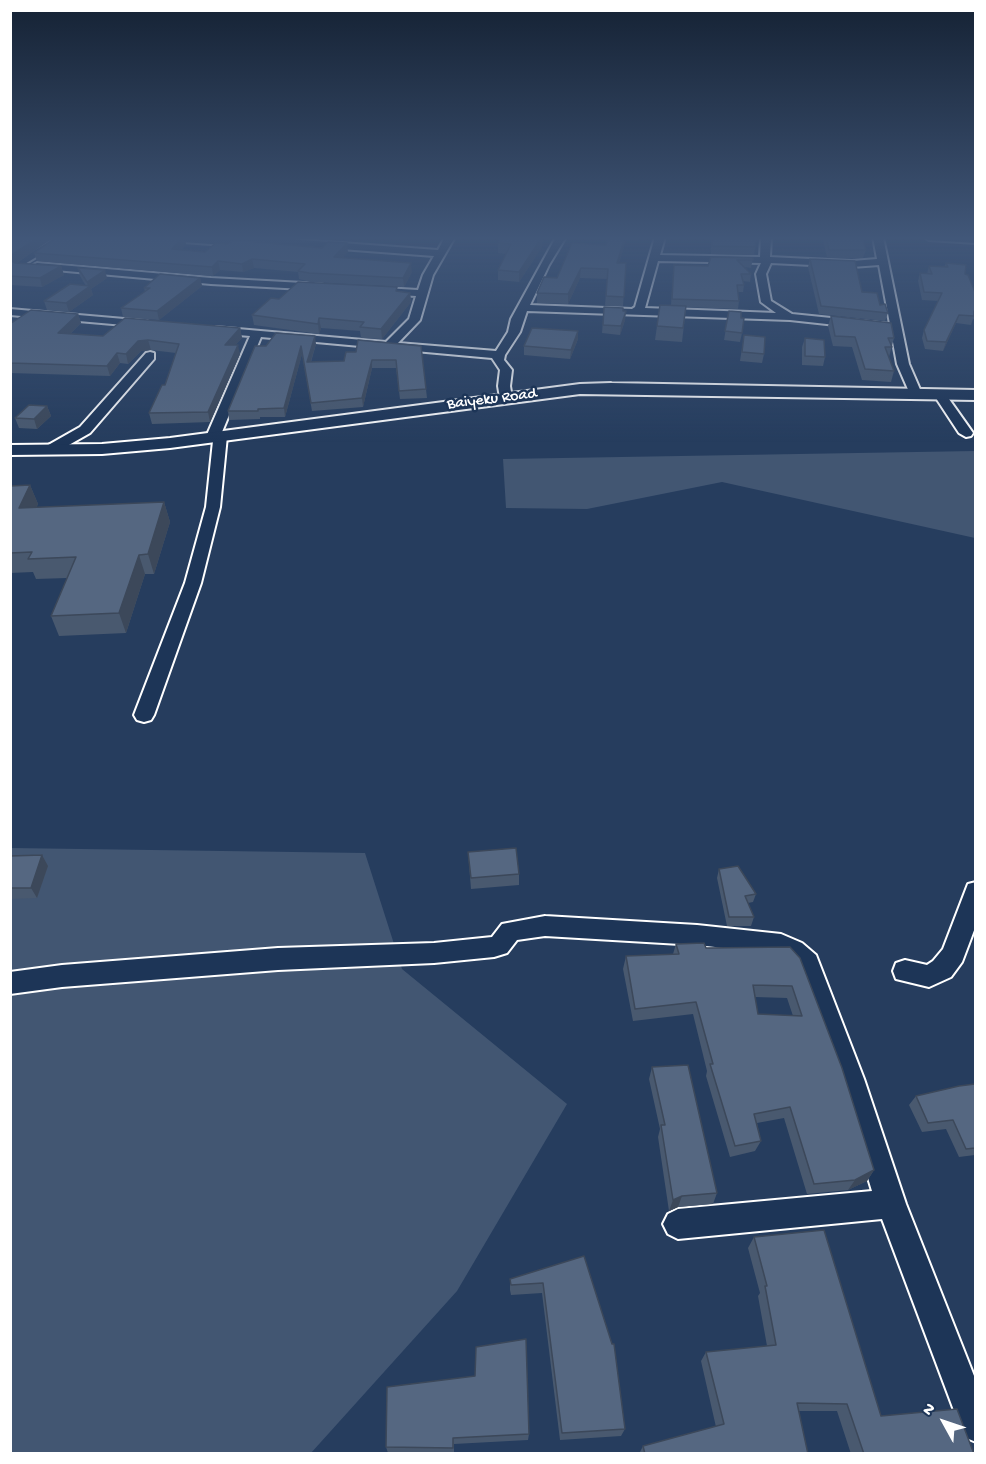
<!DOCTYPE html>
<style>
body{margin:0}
#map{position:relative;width:986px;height:1464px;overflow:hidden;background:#263d5e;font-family:"Gochi Hand",sans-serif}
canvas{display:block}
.frame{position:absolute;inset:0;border:12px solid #fff;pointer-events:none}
.north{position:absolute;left:914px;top:1392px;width:60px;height:60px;-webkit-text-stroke:4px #1d3557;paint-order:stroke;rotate:310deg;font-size:16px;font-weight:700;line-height:24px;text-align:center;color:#fff}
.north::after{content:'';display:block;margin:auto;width:21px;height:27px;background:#fff;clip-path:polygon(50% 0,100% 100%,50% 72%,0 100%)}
</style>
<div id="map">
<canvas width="986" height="1464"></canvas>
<div class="frame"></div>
<div class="north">N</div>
</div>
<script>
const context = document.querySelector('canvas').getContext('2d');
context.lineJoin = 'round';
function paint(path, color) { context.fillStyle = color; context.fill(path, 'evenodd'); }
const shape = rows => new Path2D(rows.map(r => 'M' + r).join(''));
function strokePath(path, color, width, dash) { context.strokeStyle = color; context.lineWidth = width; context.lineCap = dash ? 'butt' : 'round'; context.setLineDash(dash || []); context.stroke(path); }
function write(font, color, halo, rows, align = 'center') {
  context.font = font + ' "Gochi Hand",sans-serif'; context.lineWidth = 5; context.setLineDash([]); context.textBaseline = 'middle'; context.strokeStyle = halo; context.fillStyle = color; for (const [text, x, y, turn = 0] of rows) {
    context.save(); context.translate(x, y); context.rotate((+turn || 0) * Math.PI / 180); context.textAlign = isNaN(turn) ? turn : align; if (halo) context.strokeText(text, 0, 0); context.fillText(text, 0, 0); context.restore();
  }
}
paint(shape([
 [975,451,975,538,722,482,587,509,506,508,503,459],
 [11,848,365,853,402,969,567,1104,457,1291,311,1453,11,1454]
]), '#425672');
const minor = shape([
 [57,237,69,237,10,273,10,265,57,237],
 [150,237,288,239,438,250,445,237,455,237,433,275,420,320,398,343,496,351,508,332,511,319,556,237,566,237,549,265,530,305,632,309,635,307,655,237,665,237,660,255,760,257,761,237,771,237,770,257,852,261,877,259,873,237,883,237,909,364,922,394,916,398,910,394,897,364,891,331,790,320,527,311,520,332,505,355,504,360,512,370,510,386,512,398,506,402,500,398,498,386,500,370,492,358,261,337,222,432,227,436,220,507,201,583,154,715,151,720,144,722,137,720,134,715,185,583,206,507,213,441,206,437,250,336,215,333,209,330,215,327,386,342,409,319,416,296,384,294,379,291,384,288,418,290,423,275,434,256,288,245,239,246,155,240,150,237],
 [658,261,761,263,756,274,761,302,776,313,645,308,658,261],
 [771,263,852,267,879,265,890,324,792,314,771,301,766,274,771,263],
 [924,237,976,237,976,243,929,240,924,237],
 [37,263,211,278,322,284,327,287,322,290,211,284,33,268,32,266,37,263],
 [10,309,147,321,153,324,147,327,10,315,10,309],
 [150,352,154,353,154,359,90,433,53,454,43,454,41,451,43,448,80,427,146,353,150,352],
 [940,391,944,392,973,433,971,436,966,437,959,433,934,395,940,391],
 [976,882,976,925,962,962,951,977,929,987,896,979,893,971,896,963,905,960,927,965,933,961,943,949,968,884,976,882],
 [545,916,697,925,781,934,802,943,816,955,864,1079,906,1204,976,1381,976,1442,964,1437,882,1219,678,1239,668,1234,663,1224,668,1214,678,1209,872,1191,838,1079,797,969,786,957,778,954,697,945,545,936,517,940,507,953,494,957,434,963,278,970,62,987,10,994,10,972,62,965,278,948,434,943,492,937,502,924,545,916]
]);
const major = shape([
 [611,383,976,390,976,400,580,394,170,448,102,454,10,455,10,445,102,444,170,438,580,384,611,383]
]);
strokePath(minor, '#fff', 4);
strokePath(major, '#fff', 4);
paint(minor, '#1d3557');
paint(major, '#1d3557');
paint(shape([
 [10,237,54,237,17,263,61,266,64,275,42,287,10,285],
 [501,237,543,237,542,247,519,282,498,280,498,270,506,254,498,253,498,243],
 [609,237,640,237,638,241,626,240,619,263,626,263,623,306,605,306,607,279,580,278,568,304,537,303,537,293,557,278,606,245],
 [711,237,757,237,754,255,711,254],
 [798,237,862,237,866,250,863,258,827,258,823,240,799,238],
 [186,244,181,250,205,252,348,252,342,258,412,272,404,287,310,282,299,279,298,272,254,268,243,272,220,270,213,276,37,261,34,253],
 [711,257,753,258,751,268,745,267,751,274,750,282,743,281,744,285,743,292,738,292,739,301,738,309,686,307,682,342,655,340,657,326,671,305,673,273,708,266],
 [810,259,880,305,888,313,885,321,819,314,808,267],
 [946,263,965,274,975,292,975,320,973,319,971,325,956,323,943,351,925,349,922,338,924,330,938,301,922,300,918,281,920,273,927,274,929,266,944,267],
 [78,268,107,278,91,289,93,295,69,312,47,310,44,301,86,286,80,276],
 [200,278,202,286,159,320,123,317,121,308,145,292,144,288],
 [398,291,410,293,411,302,382,339,361,338,360,331,321,328,319,334,254,325,252,315,279,299],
 [604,307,623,311,625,320,620,335,602,333],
 [729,311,742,333,740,342,724,340],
 [78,314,81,323,70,334,103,336,240,328,242,338,235,345,240,354,210,422,152,424,149,413,165,385,176,353,151,350,141,351,128,364,120,363,110,376,10,373,10,324],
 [831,316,894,338,889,357,894,371,891,382,862,380,852,347,833,346,828,326],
 [578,331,578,339,570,359,524,355,524,346],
 [744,335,764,354,762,363,740,361],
 [805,338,825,357,823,366,802,365,802,347],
 [316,344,311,362,344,361,356,352,421,346,427,398,400,399,396,368,372,368,363,407,312,411,302,354,285,417,260,417,260,419,229,420,228,411,255,346],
 [47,406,51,416,37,429,19,428,15,418],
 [30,485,38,504,36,508,164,502,170,522,154,574,145,574,126,633,59,636,51,616,67,578,36,579,33,572,10,573,10,486],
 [468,852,519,874,519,885,471,889],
 [42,855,48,866,37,898,10,899,10,856],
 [719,869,756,894,753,902,748,903,754,917,751,926,727,926,717,878],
 [676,944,706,948,790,947,874,1170,867,1181,848,1190,807,1194,784,1118,757,1123,761,1141,755,1151,730,1157,706,1076,707,1071,693,1014,633,1021,623,969,626,956,673,954],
 [755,997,787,998,793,1016,758,1014],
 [652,1067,717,1193,713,1204,678,1207,669,1211,658,1137,660,1129,649,1079],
 [975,1084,975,1155,959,1157,946,1129,922,1132,909,1105,916,1096],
 [754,1237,881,1416,974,1454,851,1454,837,1411,799,1411,808,1454,639,1454,643,1446,716,1427,701,1361,706,1352,767,1346,758,1296,760,1293,748,1248],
 [584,1256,625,1429,621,1436,560,1440,542,1293,511,1295,510,1290,510,1279],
 [387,1387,529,1434,528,1440,454,1444,454,1454,388,1453,386,1447]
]), '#49596f');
paint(shape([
 [39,237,54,237,11,267,10,256],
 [183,237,185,237,186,244,174,258,172,249],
 [538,237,543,237,542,247,519,282,519,272],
 [625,237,627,237,626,240,616,272,617,263],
 [347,243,348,252,335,266,334,257],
 [252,259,254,268,243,272,242,264],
 [218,261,220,270,213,276,212,267],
 [411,263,412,272,404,287,403,278],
 [61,266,64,275,42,287,40,278],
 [581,268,580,278,568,304,568,294],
 [105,270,107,278,91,289,93,295,69,312,66,303,88,288,87,282],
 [200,278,202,286,159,320,157,311],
 [410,293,411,302,382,339,381,329],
 [626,311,625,320,620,335,621,326],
 [78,314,81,323,61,343,58,333],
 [959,315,956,323,943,351,946,342],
 [319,318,321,328,319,334,318,324],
 [240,328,242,338,227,354,225,345],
 [578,331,578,339,570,359,571,350],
 [315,336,316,344,308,370,307,362],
 [148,340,151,350,141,351,128,364,126,354,138,341],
 [238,345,240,354,210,422,208,412],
 [301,346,302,354,285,417,284,408],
 [117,353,120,363,110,376,107,366],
 [372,360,372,368,363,407,362,398],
 [47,406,51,416,37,429,34,419],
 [30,485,38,504,26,527,19,508],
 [164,502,170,522,154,574,148,554],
 [139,555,145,574,126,633,119,613],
 [42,855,48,866,37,898,31,888],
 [874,1170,867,1181,848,1190,855,1180],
 [682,1196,678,1207,669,1211,673,1200]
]), '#3c485a');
const building = shape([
 [10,237,39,237,10,256,10,237],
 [57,237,183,237,172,249,205,252,216,243,227,244,235,240,322,248,328,242,347,243,334,257,411,263,403,278,309,273,298,271,305,264,252,259,242,264,218,261,212,267,34,253,57,237],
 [501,237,542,237,519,272,498,270,511,244,498,243,501,237],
 [609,237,625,237,617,263,626,263,624,297,606,296,608,269,581,268,568,294,537,293,544,277,557,278,572,243,606,245,609,237],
 [712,237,757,237,755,247,712,246,712,237],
 [826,237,862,237,866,250,829,250,826,237],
 [711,257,753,258,753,260,737,260,751,274,741,274,744,285,737,285,739,301,672,299,674,265,708,266,711,257],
 [810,259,855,261,862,292,877,293,880,305,885,304,888,313,821,306,810,259],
 [10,260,15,263,61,266,40,278,10,276,10,260],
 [946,263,966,265,965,274,968,275,975,292,975,311,974,311,974,316,959,315,946,342,927,341,924,330,942,293,924,292,920,273,932,274,929,266,948,267,946,263],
 [78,268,105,270,87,282,78,268],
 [160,274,200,278,157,311,121,308,150,288,144,288,160,274],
 [298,282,397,287,396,291,410,293,381,329,360,327,364,322,319,318,318,324,252,315,271,298,279,299,298,282],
 [70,284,90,286,66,303,44,301,70,284],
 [660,305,686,306,683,328,657,326,660,305],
 [604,307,623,308,623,311,626,311,621,326,603,325,604,307],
 [31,310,78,314,58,333,103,336,125,318,240,328,225,345,238,345,208,412,149,413,162,385,165,385,179,344,148,340,138,341,126,354,117,353,107,366,10,363,10,324,31,310],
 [729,311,741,312,741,318,744,318,742,333,725,331,729,311],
 [831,316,891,323,894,338,888,338,892,347,885,347,894,371,865,369,855,337,835,336,831,316],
 [532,328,578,331,571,350,524,346,532,328],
 [276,333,315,336,307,362,344,361,346,352,356,352,358,340,421,346,426,389,399,391,396,360,372,360,362,398,311,403,301,346,284,408,258,409,258,411,228,411,255,346,266,346,276,333],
 [744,335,765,337,764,354,742,352,744,335],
 [805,338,824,340,825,357,805,356,805,338],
 [29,405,47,406,34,419,15,418,29,405],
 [30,485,19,508,164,502,148,554,139,555,119,613,51,616,76,557,28,559,32,552,10,553,10,486,30,485],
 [516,848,519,874,471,878,468,852,516,848],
 [42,855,31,888,10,888,10,856,42,855],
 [738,866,756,894,745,896,754,917,729,917,719,869,738,866],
 [704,943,706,948,790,947,800,958,842,1068,874,1170,855,1180,814,1184,790,1107,754,1114,761,1141,735,1146,710,1064,713,1064,696,1002,635,1009,626,956,679,954,676,944,704,943],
 [753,985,792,986,802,1016,758,1014,753,985],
 [688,1065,717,1193,682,1196,673,1200,661,1125,665,1125,652,1067,688,1065],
 [975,1084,975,1148,966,1149,953,1120,928,1123,916,1096,959,1086,975,1084],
 [824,1230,881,1416,957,1409,974,1454,864,1454,847,1404,797,1403,808,1454,645,1454,643,1446,724,1424,706,1352,776,1345,765,1286,767,1286,754,1237,824,1230],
 [584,1256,612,1344,614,1344,625,1429,562,1433,543,1283,511,1285,510,1279,584,1256],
 [526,1339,529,1434,453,1438,453,1448,386,1447,387,1387,475,1376,476,1347,526,1339]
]);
paint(building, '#556781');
strokePath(building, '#3c485a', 1.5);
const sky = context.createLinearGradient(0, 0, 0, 442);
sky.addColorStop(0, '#152234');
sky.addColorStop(0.54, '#415779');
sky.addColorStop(1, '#41577900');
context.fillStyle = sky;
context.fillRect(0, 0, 986, 442);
write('16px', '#fff', '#1d3557', [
 ["Baiyeku Road",492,400,-7]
]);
</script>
